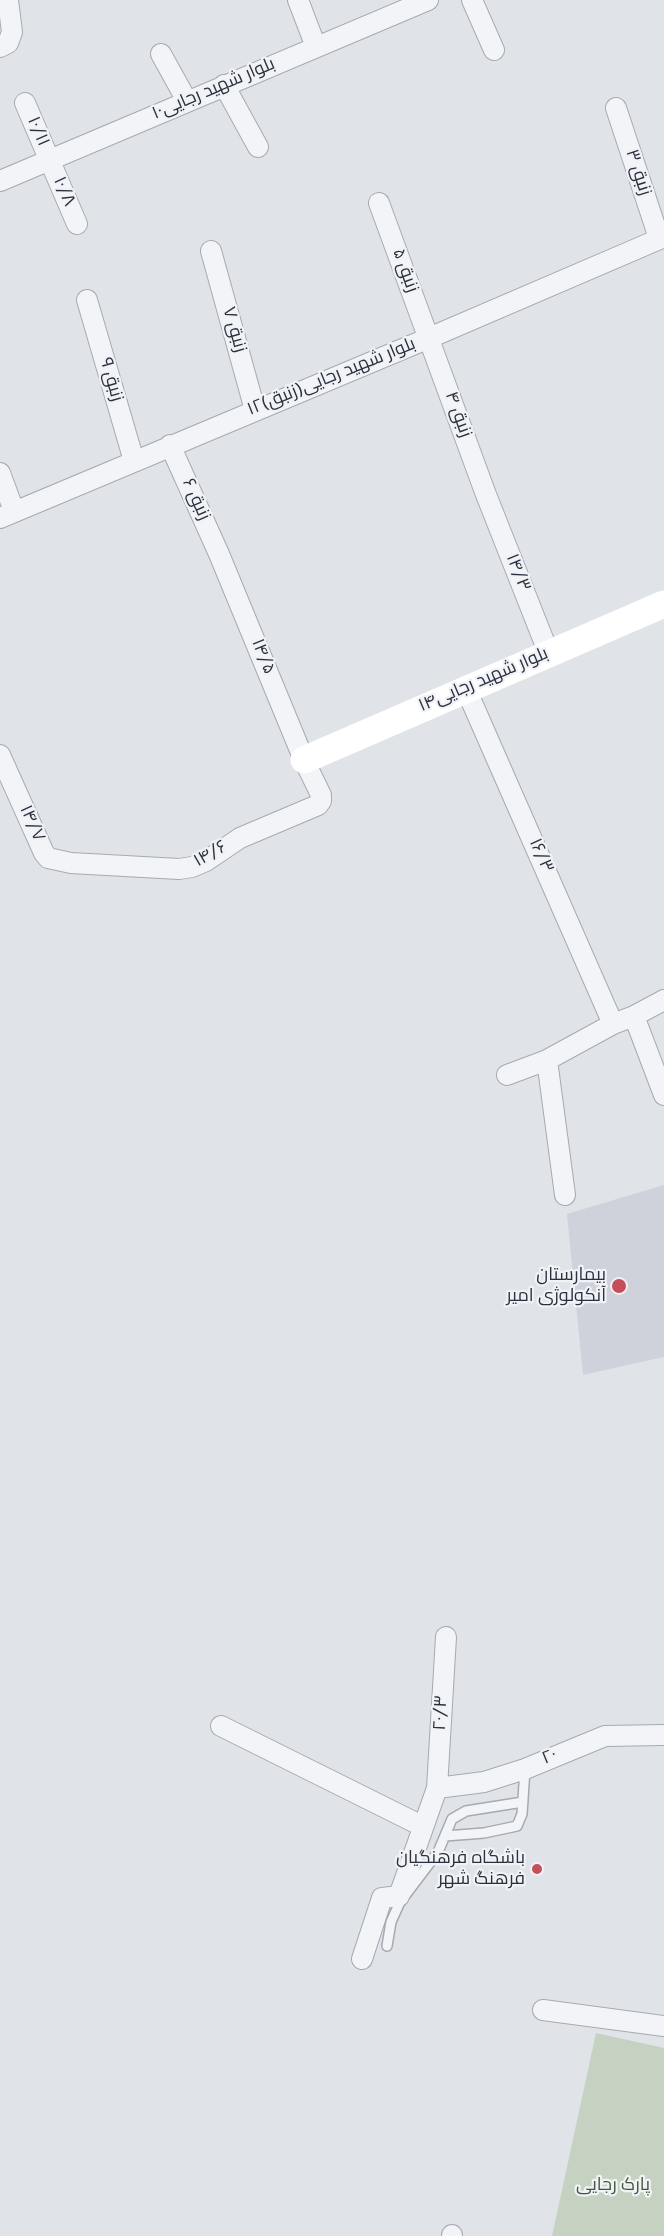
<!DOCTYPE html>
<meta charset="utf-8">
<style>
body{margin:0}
canvas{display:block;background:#e0e3e8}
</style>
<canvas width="664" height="2236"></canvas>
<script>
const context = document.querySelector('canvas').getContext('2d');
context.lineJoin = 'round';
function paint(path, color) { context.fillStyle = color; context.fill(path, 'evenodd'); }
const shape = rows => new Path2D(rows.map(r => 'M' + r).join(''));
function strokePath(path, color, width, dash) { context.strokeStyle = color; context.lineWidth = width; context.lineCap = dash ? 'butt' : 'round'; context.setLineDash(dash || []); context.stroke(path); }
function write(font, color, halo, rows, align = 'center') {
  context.font = font + ' Overpass,Cairo,sans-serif'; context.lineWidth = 4.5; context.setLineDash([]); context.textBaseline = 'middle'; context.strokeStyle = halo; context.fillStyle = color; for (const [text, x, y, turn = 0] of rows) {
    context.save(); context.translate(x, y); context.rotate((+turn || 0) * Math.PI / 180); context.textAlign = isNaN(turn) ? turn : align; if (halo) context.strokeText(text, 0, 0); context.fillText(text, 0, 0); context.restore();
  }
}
paint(shape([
 [664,1185,664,1357,583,1375,567,1214]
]), '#cfd2da');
paint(shape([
 [596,2033,664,2048,664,2236,552,2236]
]), '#c5d2c2');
const lane = shape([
 [445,1836,484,1833,517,1826,522,1814,525,1769],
 [387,1946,391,1922,400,1902,438,1852,452,1819,466,1811,523,1802]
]);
const street = shape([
 [298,0,316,47],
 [472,0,494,50],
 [0,47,8,43,12,32,8,0],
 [161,54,187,101],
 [224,85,258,147],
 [25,103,77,224],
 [616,108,659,238],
 [0,181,428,0],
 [379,203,485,492,549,654],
 [211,251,255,410],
 [87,300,134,461],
 [0,473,14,511],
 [0,518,429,338,664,237],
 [466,689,613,1024],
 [0,755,44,853,48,858,71,863,179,869,192,867,206,861,240,838,318,805,321,801,321,795,304,760,219,554,170,445],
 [634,1016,664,1095],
 [547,1060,565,1195],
 [507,1075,547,1060,613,1024,634,1016,664,1000],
 [221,1726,422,1826],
 [437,1788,484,1782,525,1769,605,1736,664,1735],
 [362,1959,382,1898,399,1896,437,1788,446,1637],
 [543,2010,664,2026],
 [452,2236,452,2235]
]);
strokePath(lane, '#a6aab2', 12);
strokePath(street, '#a6aab2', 22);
strokePath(lane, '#f3f4f7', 9);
strokePath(street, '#f3f4f7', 20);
strokePath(shape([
 [304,760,664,604]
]), '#fff', 27);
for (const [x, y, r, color] of [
 [619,1286,8,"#c54e5a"],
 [537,1869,6,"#c54e5a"]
]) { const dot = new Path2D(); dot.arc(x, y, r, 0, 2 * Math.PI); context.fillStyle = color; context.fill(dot); strokePath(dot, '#f0f2f6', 2); }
write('18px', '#2a303f', '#f0f2f6', [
 ["بلوار شهید رجایی۱۰",214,90,-23],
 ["۱۰/۱۱",37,132,67],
 ["زنبق ۳",637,173,72],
 ["۱۰/۸",63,192,66],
 ["زنبق ۵",404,271,70],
 ["زنبق ۷",233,330,74],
 ["۱۲بلوار شهید رجایی(زنبق)",332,378,-22],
 ["زنبق ۹",110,380,74],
 ["زنبق ۴",457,415,70],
 ["زنبق ۶",195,500,66],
 ["۱۴/۳",517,573,68],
 ["۱۴/۵",262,657,68],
 ["بلوار شهید رجایی۱۴",484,681,-23],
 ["۱۴/۷",31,824,66],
 ["۱۴/۶",211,855,-30],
 ["۱۶/۳",540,856,66],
 ["۲۰/۳",442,1713,-87],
 ["۲۰",550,1758,-22]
]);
write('18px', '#2a303f', '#f0f2f6', [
 ["بیمارستان",606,1276],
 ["آنکولوژی امیر",606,1297],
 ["باشگاه فرهنگیان",525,1859],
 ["فرهنگ شهر",525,1880]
], 'right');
write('18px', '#3d5938', '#f0f2f6', [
 ["پارک رجایی",613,2186]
]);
</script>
